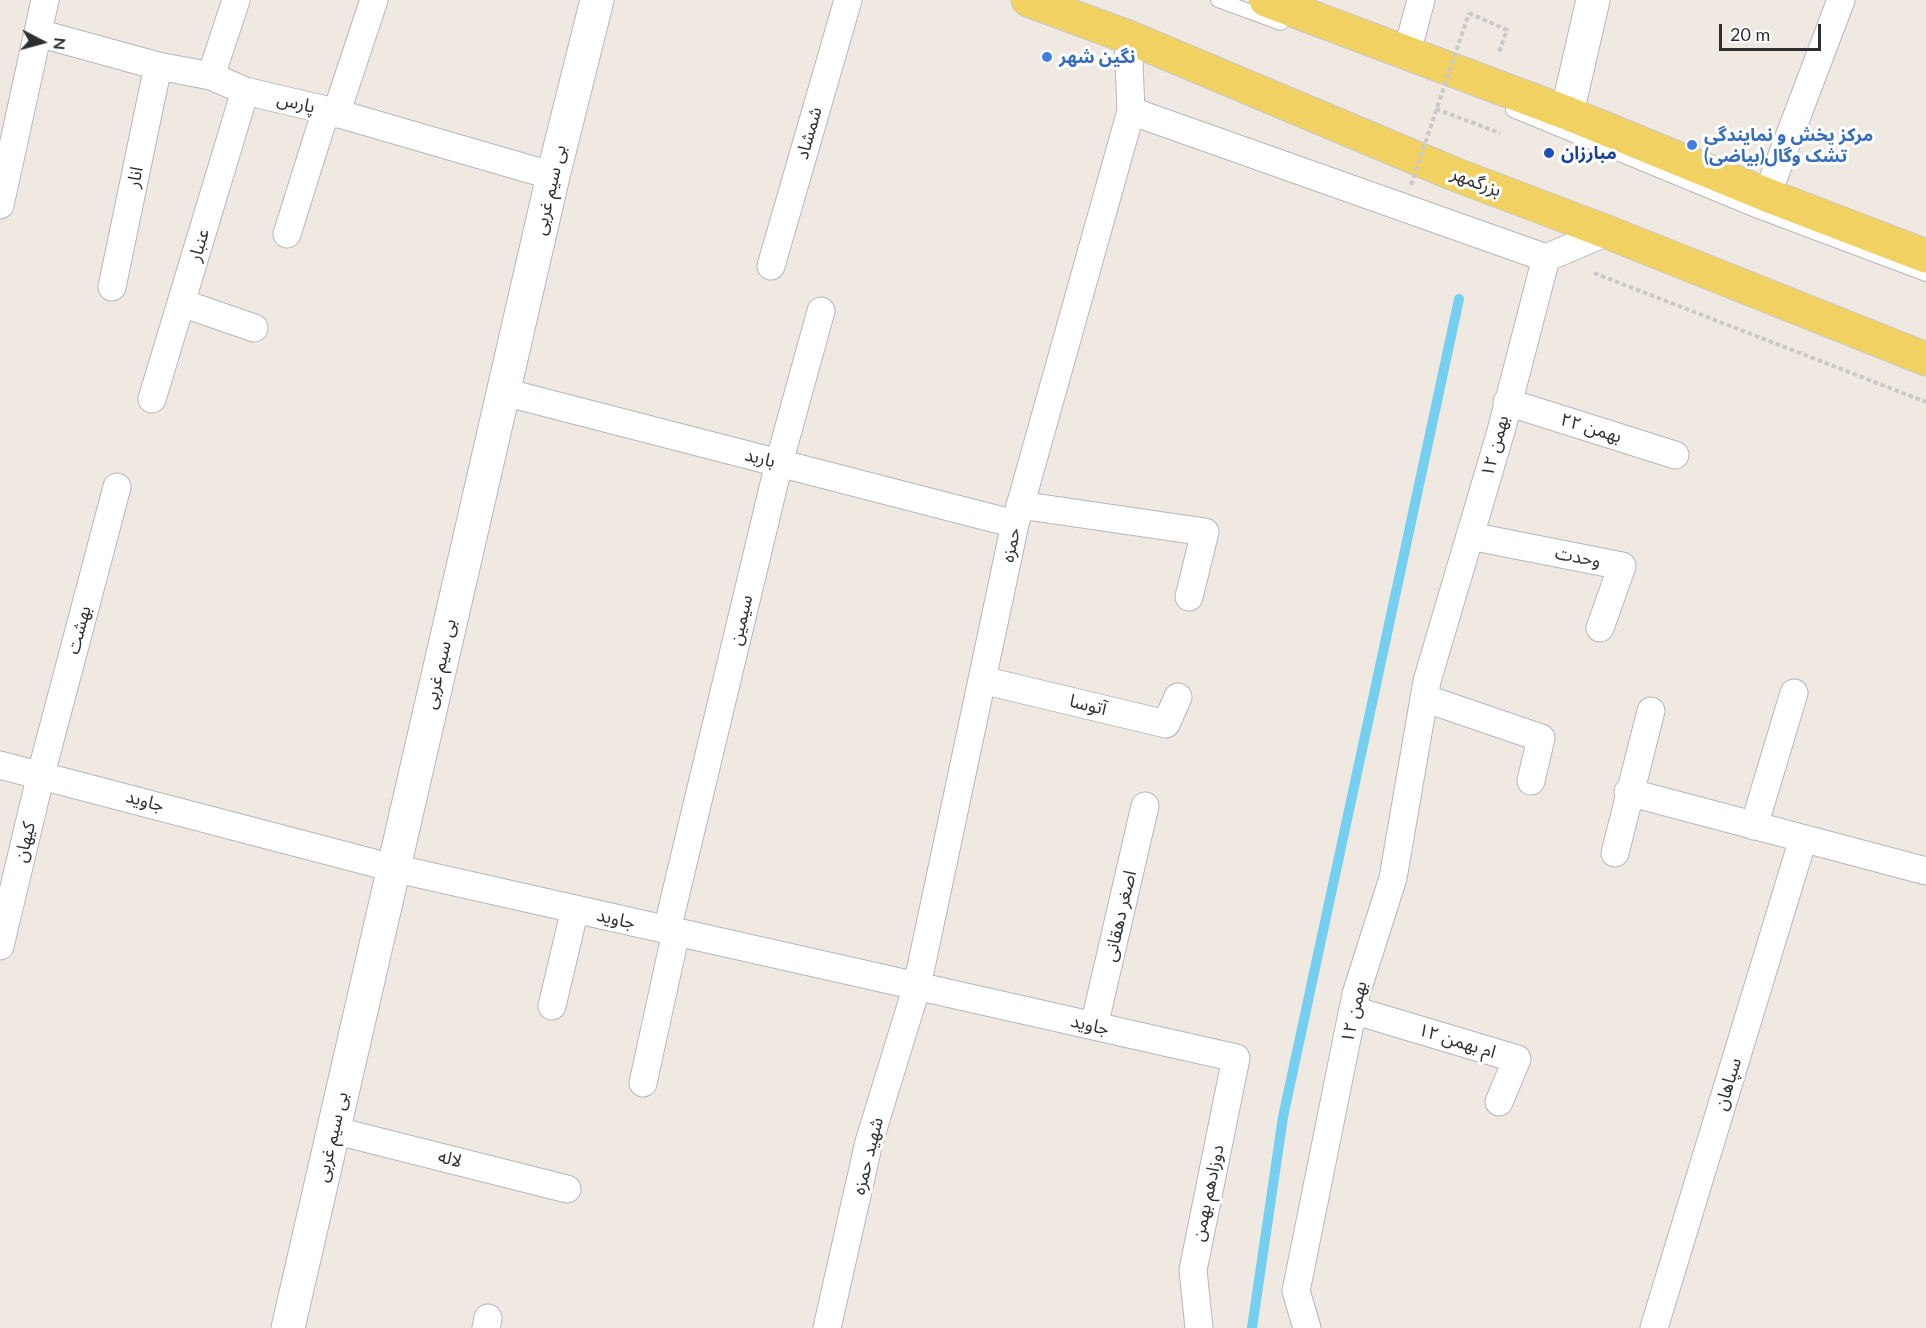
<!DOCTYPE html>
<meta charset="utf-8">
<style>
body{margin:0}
#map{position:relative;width:1926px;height:1328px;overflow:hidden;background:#efe9e1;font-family:Lato,sans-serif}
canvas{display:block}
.north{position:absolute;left:12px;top:12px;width:60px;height:60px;-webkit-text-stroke:4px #fff;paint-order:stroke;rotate:96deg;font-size:16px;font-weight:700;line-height:24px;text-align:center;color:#2e2e2e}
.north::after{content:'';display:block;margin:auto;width:21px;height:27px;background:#2e2e2e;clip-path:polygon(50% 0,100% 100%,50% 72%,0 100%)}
.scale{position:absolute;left:1719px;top:24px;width:102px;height:27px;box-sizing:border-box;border:3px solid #2e2e2e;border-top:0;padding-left:8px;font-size:18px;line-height:21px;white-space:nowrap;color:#2e2e2e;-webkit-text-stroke:4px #fff;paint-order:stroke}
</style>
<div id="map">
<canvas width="1926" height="1328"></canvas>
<div class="north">N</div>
<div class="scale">20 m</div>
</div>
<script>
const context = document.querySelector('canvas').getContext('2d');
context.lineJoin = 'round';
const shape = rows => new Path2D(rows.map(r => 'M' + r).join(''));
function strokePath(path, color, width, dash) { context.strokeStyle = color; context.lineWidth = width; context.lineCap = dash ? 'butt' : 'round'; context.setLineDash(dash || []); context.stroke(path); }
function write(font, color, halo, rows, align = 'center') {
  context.font = font + ' Lato,"Noto Sans Arabic",sans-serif'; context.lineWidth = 6; context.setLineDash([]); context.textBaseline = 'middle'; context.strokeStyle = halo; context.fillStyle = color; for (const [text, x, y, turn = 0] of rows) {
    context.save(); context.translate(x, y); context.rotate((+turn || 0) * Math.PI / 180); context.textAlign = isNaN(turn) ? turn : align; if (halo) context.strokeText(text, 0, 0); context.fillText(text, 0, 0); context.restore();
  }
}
strokePath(shape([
 [1252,1328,1283,1117,1459,299]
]), '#75cff0', 10);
const service = shape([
 [1218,0,1281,23],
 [1513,110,1758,211,1926,274]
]);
const minor = shape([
 [38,33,158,66,211,76,245,91,326,110,553,176],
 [1407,52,1421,0],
 [211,76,236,0],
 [1131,111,1546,258],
 [336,114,374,0],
 [1767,195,1841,0],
 [0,205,45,0],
 [287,234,326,110],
 [771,266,848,0],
 [112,287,158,66],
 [182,303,254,328],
 [504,392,1015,524],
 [152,399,245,91],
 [1507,402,1675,455],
 [1020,505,1205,532,1189,597],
 [1470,536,1622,566,1600,628],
 [982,680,1166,724,1178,697],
 [1424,698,1541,738,1531,781],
 [0,765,393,868,1236,1058,1193,1270,1199,1328],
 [1628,792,1926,871],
 [1754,826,1794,693],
 [1615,853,1651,711],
 [667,930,779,463,821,311],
 [0,946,41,774,117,487],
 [552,1006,575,909],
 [1353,1010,1517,1059,1499,1102],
 [1094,1026,1145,806],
 [643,1083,676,932],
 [333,1130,567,1189],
 [486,1328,488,1318],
 [827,1328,869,1142,917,986,1015,524,1131,111,1128,37],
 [1307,1328,1296,1291,1356,994,1393,878,1427,681,1501,431,1546,258,1607,232],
 [1654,1328,1803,839]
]);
const tertiary = shape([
 [1567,113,1593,0],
 [288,1328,553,176,597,0]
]);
const primary = shape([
 [1028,0,1128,37,1454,174,1607,232,1926,359],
 [1266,0,1567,113,1767,195,1926,256]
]);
strokePath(service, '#b4b7c1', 16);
strokePath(minor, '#b4b7c1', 29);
strokePath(tertiary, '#b4b7c1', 35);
strokePath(primary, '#c9c9c9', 35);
strokePath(shape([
 [1469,13,1507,30,1499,52],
 [1436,109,1500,133],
 [1594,273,1926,402]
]), '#c9c9c9', 4, [4.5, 3]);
strokePath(service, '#fff', 14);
strokePath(minor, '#fff', 27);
strokePath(tertiary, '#fff', 33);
strokePath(primary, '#f2d163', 33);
strokePath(shape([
 [1411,185,1469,13]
]), '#c9c9c9', 4, [4.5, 3]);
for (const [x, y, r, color] of [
 [1047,57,6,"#3f7fe0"],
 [1692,145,6,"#3f7fe0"],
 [1549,153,6,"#1a4fb4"]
]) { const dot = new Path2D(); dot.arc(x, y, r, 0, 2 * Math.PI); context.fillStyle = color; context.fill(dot); strokePath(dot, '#fff', 2); }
write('bold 18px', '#366cbe', '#fff', [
 ["نگین شهر",1059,57],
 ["مرکز پخش و نمایندگی",1704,135],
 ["تشک وگال(بیاضی)",1704,156]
], 'left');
write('18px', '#2e2e2e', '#fff', [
 ["پارس",296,103,13],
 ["شمشاد",809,133,-74],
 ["انار",135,177,-78],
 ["بزرگمهر",1476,182,21],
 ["بی سیم غربی",550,190,-77],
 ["عنبار",199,245,-73],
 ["۲۲ بهمن",1591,428,17],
 ["۱۲ بهمن",1495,446,-75],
 ["باربد",760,458,14],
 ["حمزه",1011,545,-78],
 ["وحدت",1578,557,11],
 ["سیمین",741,620,-77],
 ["بهشت",79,630,-75],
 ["بی سیم غربی",440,664,-77],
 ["آتوسا",1088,705,14],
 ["جاوید",145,801,15],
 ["کیهان",25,842,-77],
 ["اصغر دهقانی",1120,916,-77],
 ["جاوید",616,919,13],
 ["۱۲ بهمن",1354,1012,-77],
 ["جاوید",1090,1025,13],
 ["۱۲ ام بهمن",1457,1041,17],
 ["سپاهان",1728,1084,-73],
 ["بی سیم غربی",332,1137,-77],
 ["شهید حمزه",868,1156,-76],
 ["لاله",450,1159,14],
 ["دوزادهم بهمن",1208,1193,-78]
]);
write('bold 18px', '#164399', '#fff', [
 ["مبارزان",1561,153]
], 'left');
</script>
